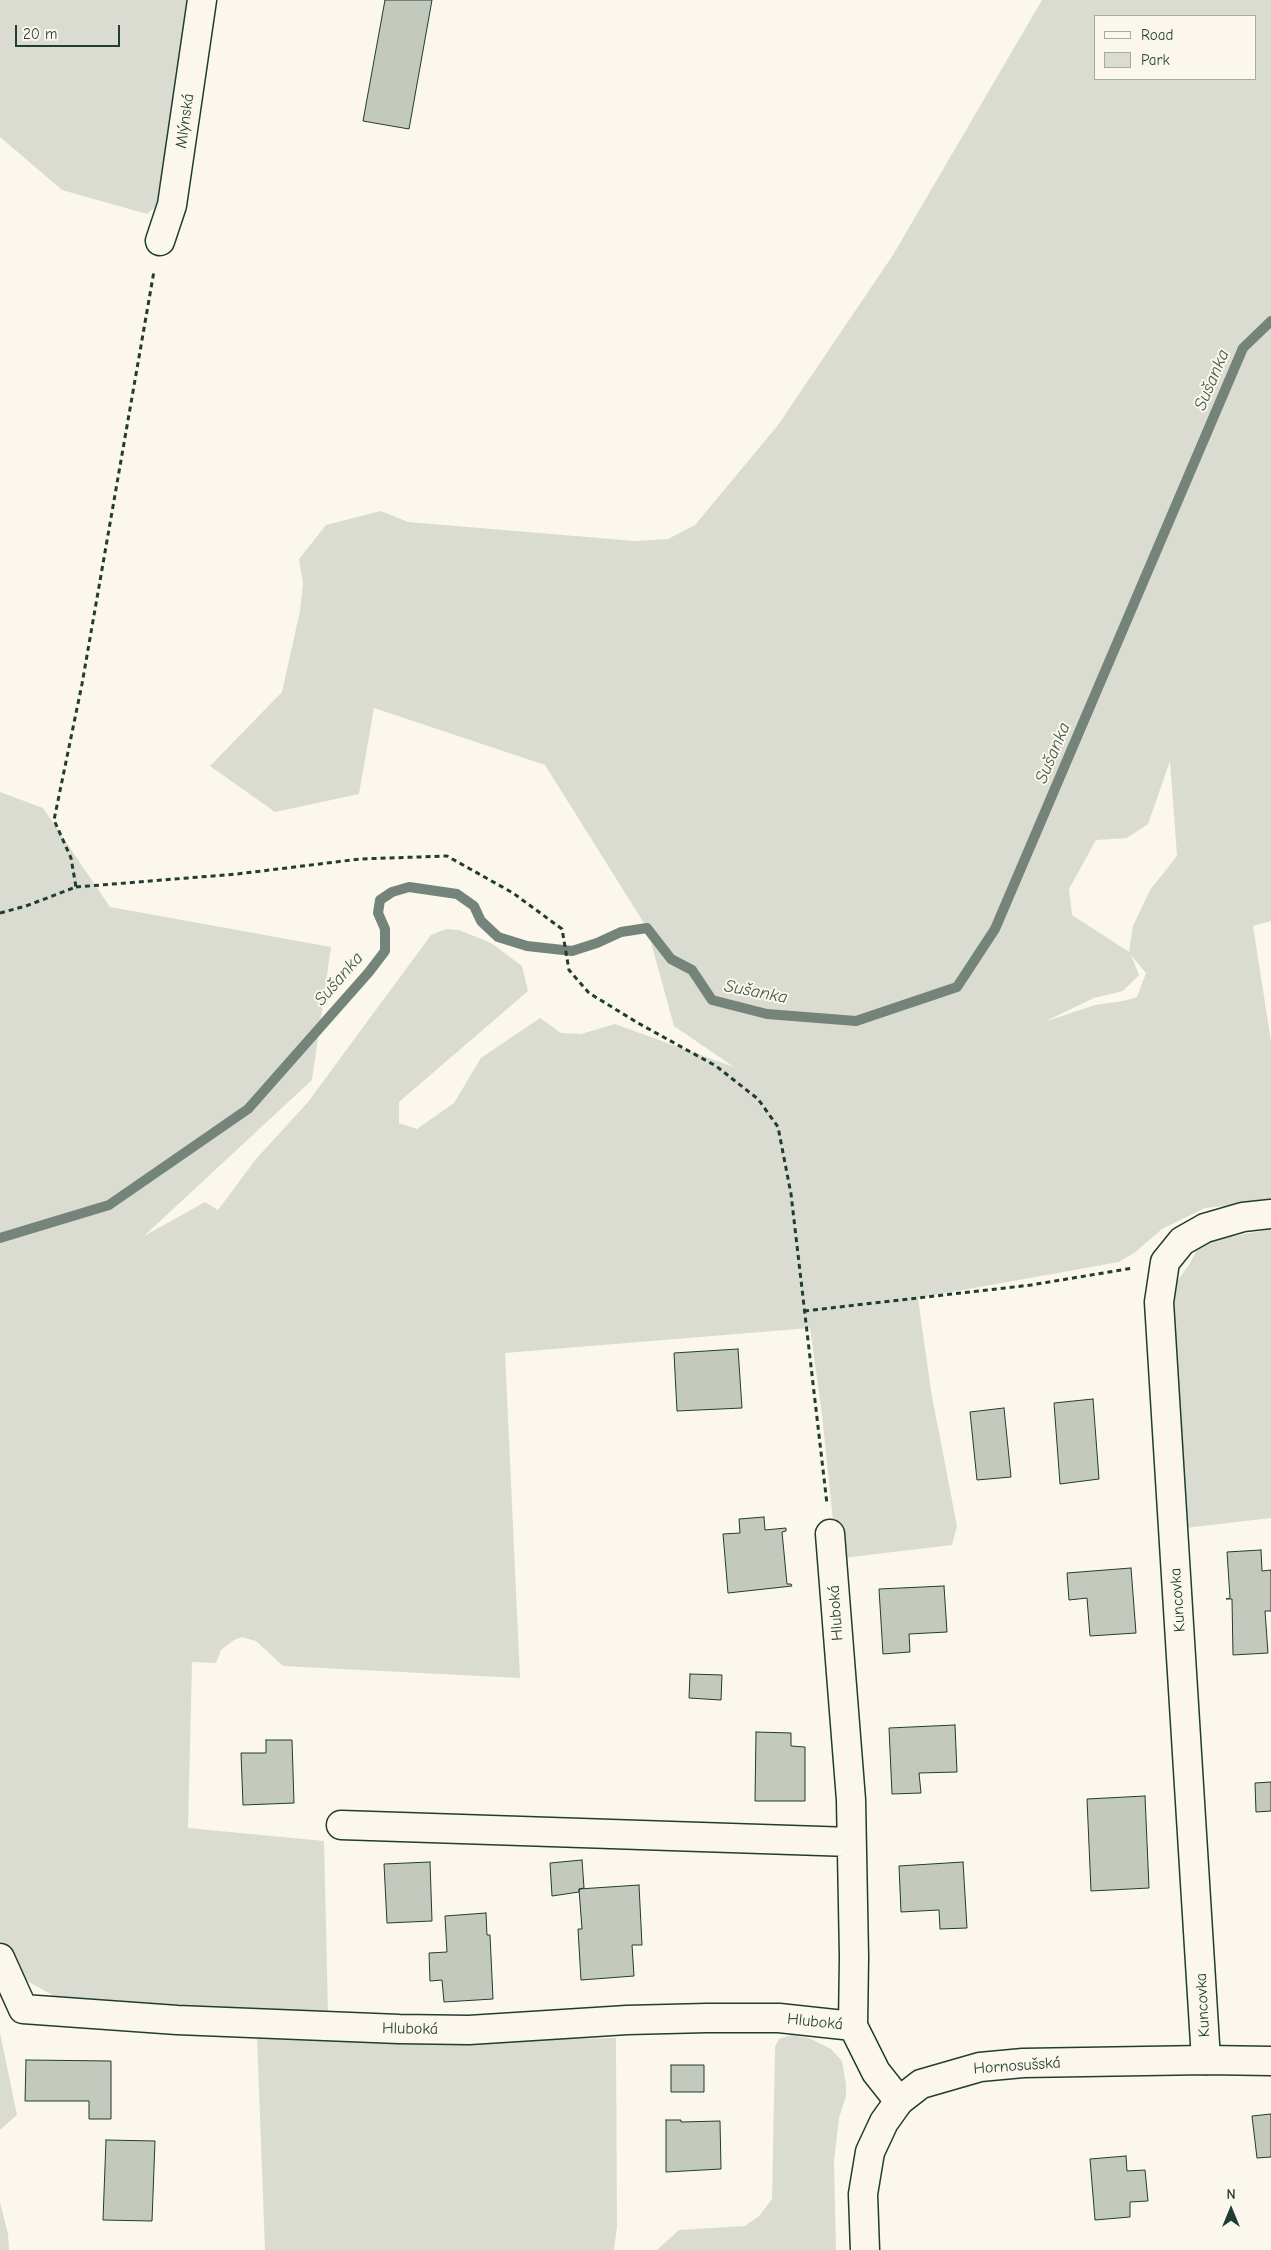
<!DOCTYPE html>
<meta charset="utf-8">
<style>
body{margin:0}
#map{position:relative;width:1271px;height:2250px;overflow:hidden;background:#fbf7ec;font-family:"Comic Neue",sans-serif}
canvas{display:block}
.legend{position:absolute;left:1094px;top:15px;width:162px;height:65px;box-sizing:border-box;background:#fbf7ec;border:1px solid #a3ada2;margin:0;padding:6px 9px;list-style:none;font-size:15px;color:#1f3d34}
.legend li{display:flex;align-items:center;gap:10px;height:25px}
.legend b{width:25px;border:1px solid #a3ada2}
.north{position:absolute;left:1206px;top:2185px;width:50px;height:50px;-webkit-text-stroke:4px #fbf7ec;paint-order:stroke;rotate:0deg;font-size:14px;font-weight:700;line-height:20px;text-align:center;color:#1f3d34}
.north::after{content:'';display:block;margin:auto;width:18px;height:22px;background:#1f3d34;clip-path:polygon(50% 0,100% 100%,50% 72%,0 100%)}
.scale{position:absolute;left:15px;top:25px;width:105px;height:22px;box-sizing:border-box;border:2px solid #1f3d34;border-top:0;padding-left:6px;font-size:15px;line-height:18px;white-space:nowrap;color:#1f3d34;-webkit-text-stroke:4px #fbf7ec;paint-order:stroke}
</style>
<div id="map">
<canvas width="1271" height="2250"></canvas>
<ul class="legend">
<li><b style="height:6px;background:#fbf7ec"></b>Road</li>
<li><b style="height:14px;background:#dbdcd1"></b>Park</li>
</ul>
<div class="north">N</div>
<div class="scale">20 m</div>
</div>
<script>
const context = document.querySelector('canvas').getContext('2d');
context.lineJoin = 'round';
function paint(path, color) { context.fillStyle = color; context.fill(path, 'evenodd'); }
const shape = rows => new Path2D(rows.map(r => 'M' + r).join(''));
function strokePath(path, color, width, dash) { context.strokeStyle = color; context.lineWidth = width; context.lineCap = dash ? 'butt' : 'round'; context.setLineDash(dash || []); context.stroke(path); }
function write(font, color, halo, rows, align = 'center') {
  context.font = font + ' "Comic Neue",sans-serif'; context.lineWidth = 4; context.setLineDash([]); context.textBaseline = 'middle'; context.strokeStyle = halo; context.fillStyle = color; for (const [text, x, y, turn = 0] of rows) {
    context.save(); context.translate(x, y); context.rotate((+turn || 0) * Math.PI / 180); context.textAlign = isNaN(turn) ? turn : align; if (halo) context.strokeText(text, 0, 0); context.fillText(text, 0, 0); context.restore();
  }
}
paint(shape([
 [0,0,202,0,174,191,147,214,62,190,0,137],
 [1042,0,1271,0,1271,921,1253,926,1271,1041,1271,1201,1205,1208,1162,1229,1134,1253,1119,1262,918,1298,931,1391,957,1526,952,1545,842,1558,835,1540,822,1414,810,1328,505,1353,520,1678,283,1666,256,1641,242,1637,234,1640,221,1650,216,1663,192,1662,188,1828,324,1841,328,2014,75,2000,65,2002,29,1982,0,1941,0,792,43,808,110,907,331,947,312,1080,144,1236,205,1202,218,1210,256,1159,308,1102,431,935,446,929,459,930,491,943,522,966,528,991,399,1102,399,1123,417,1129,454,1103,481,1058,540,1018,561,1033,581,1034,615,1024,734,1067,674,1026,647,928,545,765,374,708,359,794,275,812,210,766,282,692,300,611,303,584,299,559,326,525,381,511,408,522,635,541,668,539,695,525,778,425,893,255],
 [1095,16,1255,16,1255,79,1095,79],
 [1170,761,1177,856,1150,890,1133,926,1129,952,1072,915,1069,889,1096,840,1127,838,1148,824],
 [1131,955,1146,973,1137,997,1123,1001,1095,1005,1044,1022,1094,998,1123,991,1139,975],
 [1271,1229,1271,1518,1185,1528,1173,1301,1175,1284,1189,1265,1197,1250,1209,1241],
 [0,2033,17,2115,0,2130],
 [791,2035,809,2038,831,2049,842,2061,846,2084,846,2096,839,2118,834,2161,836,2250,657,2250,679,2230,745,2226,759,2216,772,2199,775,2047,779,2039],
 [257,2037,456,2041,616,2038,617,2227,614,2250,265,2250],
 [0,2202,8,2234,9,2250,0,2250]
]), '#dbdcd1');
strokePath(shape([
 [0,1238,109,1205,248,1109,369,972,385,951,385,929,378,913,380,900,392,892,409,887,457,894,474,906,481,921,498,937,527,946,572,951,597,943,621,932,647,928,671,959,692,970,712,1000,767,1014,856,1021,957,987,995,929,1243,348,1271,321]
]), '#74847b', 10);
const building = shape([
 [385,0,432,0,409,129,363,121,385,0],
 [738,1349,742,1408,677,1411,674,1353,738,1349],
 [1093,1399,1099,1479,1060,1484,1054,1403,1093,1399],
 [1004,1408,1011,1477,977,1480,970,1412,1004,1408],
 [764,1517,765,1530,786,1528,786,1531,782,1532,787,1584,791,1584,792,1586,728,1593,723,1534,740,1533,739,1519,764,1517],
 [1261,1550,1262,1571,1271,1570,1271,1611,1265,1611,1268,1653,1233,1655,1232,1599,1226,1599,1230,1598,1227,1552,1261,1550],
 [1131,1568,1136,1633,1090,1636,1087,1598,1069,1600,1067,1573,1131,1568],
 [944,1586,947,1632,909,1634,910,1652,883,1654,879,1589,944,1586],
 [690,1674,722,1675,721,1700,689,1698,690,1674],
 [955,1725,957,1772,919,1773,921,1793,892,1794,889,1728,955,1725],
 [756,1732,791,1733,791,1746,805,1747,805,1801,755,1801,756,1732],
 [266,1740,292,1740,294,1803,243,1805,241,1753,266,1753,266,1740],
 [1271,1782,1271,1811,1256,1812,1255,1783,1271,1782],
 [1145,1796,1149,1888,1091,1891,1087,1799,1145,1796],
 [582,1860,584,1888,579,1889,579,1892,552,1896,550,1863,582,1860],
 [430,1862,432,1921,387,1923,384,1864,430,1862],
 [963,1862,967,1928,940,1929,939,1910,901,1912,899,1866,963,1862],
 [639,1885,642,1945,632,1945,634,1976,581,1980,578,1929,582,1929,579,1889,639,1885],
 [486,1913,487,1935,490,1935,493,1999,444,2002,442,1980,430,1981,429,1953,447,1952,445,1916,486,1913],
 [26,2060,111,2061,111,2119,89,2119,89,2101,25,2101,26,2060],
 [671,2065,704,2065,704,2092,671,2092,671,2065],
 [1271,2114,1271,2157,1257,2158,1252,2116,1271,2114],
 [666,2120,681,2120,681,2122,720,2121,721,2169,666,2172,666,2120],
 [106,2140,155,2141,152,2221,103,2220,106,2140],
 [1126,2156,1127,2171,1145,2170,1148,2201,1130,2202,1130,2217,1095,2220,1090,2159,1126,2156]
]);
paint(building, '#c4c9be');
strokePath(building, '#1f3d34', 1);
const minor = shape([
 [160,241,172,205,202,0],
 [830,1534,851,1800,854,1957,853,2026,876,2072,899,2101],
 [341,1825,851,1842],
 [0,1958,23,2009,177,2020,399,2029,469,2030,627,2020,707,2018,779,2018,853,2026],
 [1206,2060,1159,1302,1165,1262,1182,1241,1205,1228,1243,1217,1271,1214]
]);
const tertiary = shape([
 [865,2250,863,2194,870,2152,884,2122,899,2101,921,2084,980,2067,1023,2063,1206,2060,1271,2061]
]);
strokePath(minor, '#1f3d34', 31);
strokePath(tertiary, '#1f3d34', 31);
strokePath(shape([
 [76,887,237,874,360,859,447,856,513,893,562,929,569,970,589,993,638,1023,716,1066,758,1099,778,1127,791,1194,827,1504],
 [0,913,26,906,76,887,71,858,54,820,82,684,154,271],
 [804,1311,1031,1285,1133,1268]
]), '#1f3d34', 3, [5, 4]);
strokePath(minor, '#fbf7ec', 28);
strokePath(tertiary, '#fbf7ec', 28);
write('16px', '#1f3d34', '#fbf7ec', [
 ["Mlýnská",185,121,-82],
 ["Kuncovka",1178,1600,-94],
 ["Hluboká",836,1613,-94],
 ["Kuncovka",1203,2005,-93],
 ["Hluboká",815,2022,6],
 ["Hluboká",410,2029,1],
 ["Hornosušská",1017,2066,-4]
]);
write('italic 18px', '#425b52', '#fbf7ec', [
 ["Sušanka",1212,380,-67],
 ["Sušanka",1053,753,-67],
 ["Sušanka",339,979,-49],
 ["Sušanka",756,992,11]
]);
</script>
